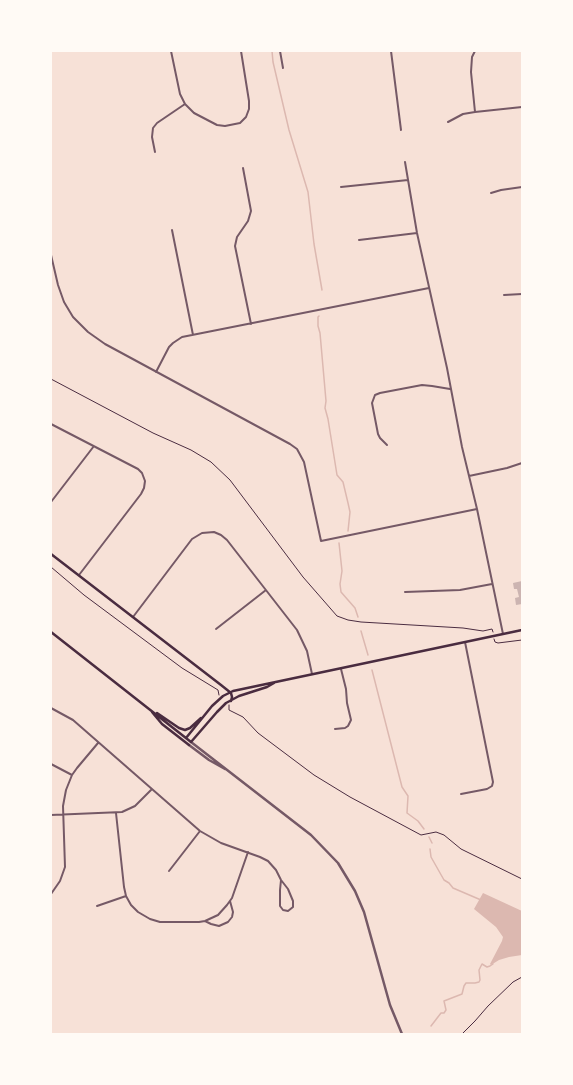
<!DOCTYPE html>
<style>
body{margin:0}
#map{position:relative;width:573px;height:1085px;overflow:hidden;background:#f7e1d7;font-family:Karla,sans-serif}
canvas{display:block}
.frame{position:absolute;inset:0;border:52px solid #fffaf5;pointer-events:none}
</style>
<div id="map">
<canvas width="573" height="1085"></canvas>
<div class="frame"></div>
</div>
<script>
const context = document.querySelector('canvas').getContext('2d');
context.lineJoin = 'round';
function paint(path, color) { context.fillStyle = color; context.fill(path, 'evenodd'); }
const shape = rows => new Path2D(rows.map(r => 'M' + r).join(''));
function strokePath(path, color, width, dash) { context.strokeStyle = color; context.lineWidth = width; context.lineCap = dash ? 'butt' : 'round'; context.setLineDash(dash || []); context.stroke(path); }
paint(shape([
 [483,893,522,911,522,955,509,957,499,960,491,965,490,964,502,941,503,937,496,927,474,909]
]), '#dcb8b0');
strokePath(shape([
 [272,51,273,62,289,130,308,192,314,244,322,290],
 [319,316,318,317,318,326,320,333,326,401,325,408,328,419,337,475,343,482,348,503,350,512,348,531],
 [339,543,342,571,340,584,341,592,355,608,358,617],
 [361,631,368,655],
 [372,670,402,787,408,796,407,813,418,821,424,829],
 [429,837,432,843],
 [430,849,431,857,444,880,449,883,453,888,481,900],
 [431,1026,441,1013,444,1013,446,1010,444,1001,462,994,464,986,466,983,475,983,479,982,480,980,479,970,482,964,487,967,490,966,493,964]
]), '#dcb8b0', 1.5);
paint(shape([
 [522,581,522,604,516,605,515,598,519,597,517,589,514,589,513,583]
]), '#ccb4b1');
strokePath(shape([
 [51,379,153,433,191,450,211,462,230,480,303,577,337,616,348,620,361,622,463,628,483,631,492,629,493,632],
 [51,567,84,595,182,668,218,690,219,695],
 [494,639,495,642,498,643,522,640],
 [229,705,229,710,243,717,258,733,314,775,350,797,421,835,436,832,444,835,461,849,522,879],
 [462,1034,475,1021,488,1006,513,982,522,977]
]), '#4a2c40', 1);
strokePath(shape([
 [171,51,180,94,185,104,194,113,217,125,225,126,240,123,246,117,249,109,249,101,241,51],
 [280,51,283,68],
 [391,51,401,130],
 [475,51,472,57,471,72,475,112],
 [448,122,463,114,475,112,522,107],
 [155,152,152,137,153,128,157,123,185,104],
 [405,162,417,233,447,368,462,447,477,509,503,634],
 [243,168,251,211,248,221,237,237,235,246,251,324],
 [341,187,408,180],
 [491,193,501,190,522,187],
 [172,230,193,335],
 [359,240,417,233],
 [51,255,58,285,64,302,73,317,88,332,105,344,290,444,297,449,304,462,321,541,477,509],
 [504,295,522,294],
 [156,372,169,347,173,343,182,337,429,288],
 [51,424,138,469,142,473,145,481,144,488,141,494,79,575],
 [387,445,380,438,378,434,372,403,375,395,380,393,422,385,432,386,450,389],
 [469,476,507,468,522,463],
 [51,502,94,446],
 [405,592,460,590,492,584],
 [133,617,192,539,202,533,214,532,221,535,227,540,297,630,307,651,312,674],
 [216,629,266,590],
 [51,708,73,720,200,831,221,843,260,857,268,861,276,870,281,880,288,889,293,901,293,907,288,911,283,910,280,906,280,890,281,880],
 [335,729,345,728,348,726,351,720,347,703,346,689,341,669],
 [51,764,72,775],
 [461,794,487,789,492,786,493,782,465,642],
 [116,813,124,887,126,896,131,905,138,912,150,919,160,922,199,922,205,921,218,915,227,905,232,898,248,852],
 [51,815,122,812,135,806,152,789],
 [169,871,200,831],
 [51,894,60,881,65,867,63,806,66,790,72,775,77,768,98,743],
 [97,906,126,896],
 [205,921,211,924,219,926,228,922,232,917,233,912,230,901]
]), '#755966', 2);
strokePath(shape([
 [191,742,311,835,338,863,355,891,364,912,390,1005,402,1034],
 [189,745,209,760,225,769]
]), '#755966', 2.5);
strokePath(shape([
 [51,554,221,685,231,693,232,697,231,701],
 [51,632,191,742,217,712,226,703,239,696,267,687,274,683],
 [152,712,162,724,189,745],
 [157,713,179,728,185,730,190,728,201,718],
 [186,738,212,706,223,696,233,691,522,630]
]), '#4a2c40', 2.5);
</script>
